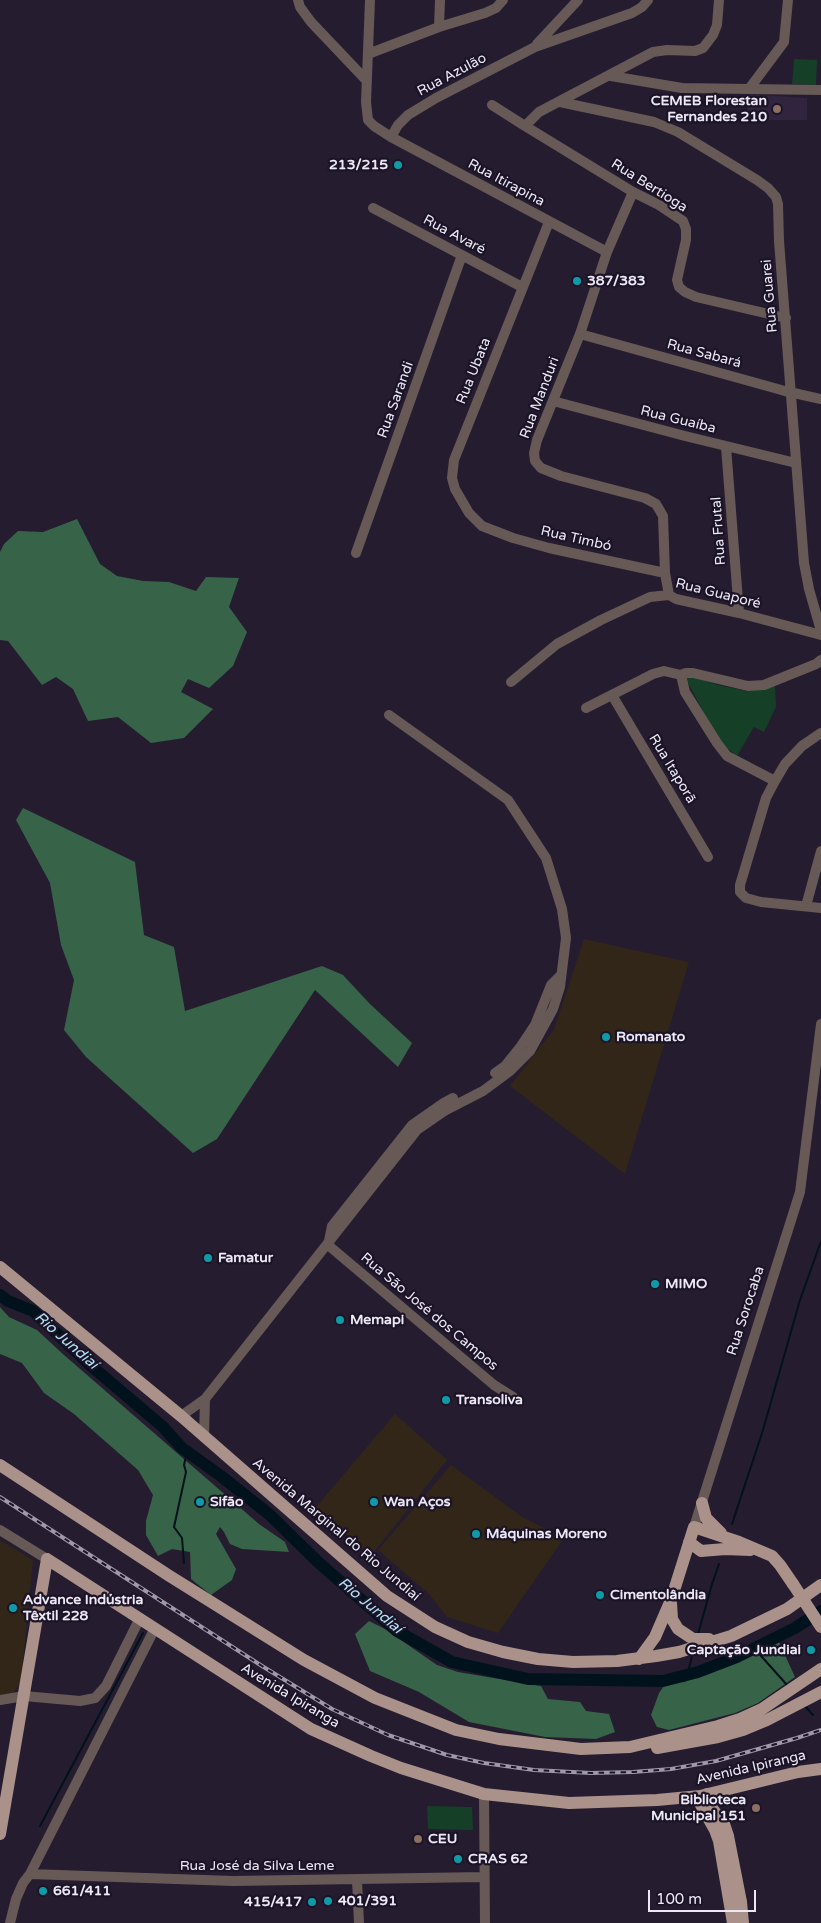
<!DOCTYPE html>
<meta charset="utf-8">
<style>
body{margin:0}
#map{position:relative;width:821px;height:1923px;overflow:hidden;background:#251c30;font-family:"Varela Round",sans-serif}
canvas{display:block}
.scale{position:absolute;left:648px;top:1890px;width:108px;height:22px;box-sizing:border-box;border:2px solid #ede8f6;border-top:0;padding-left:6px;font-size:15px;line-height:18px;white-space:nowrap;color:#ede8f6;-webkit-text-stroke:4px #1b1326;paint-order:stroke}
</style>
<div id="map">
<canvas width="821" height="1923"></canvas>
<div class="scale">100 m</div>
</div>
<script>
const context = document.querySelector('canvas').getContext('2d');
context.lineJoin = 'round';
function paint(path, color) { context.fillStyle = color; context.fill(path, 'evenodd'); }
const shape = rows => new Path2D(rows.map(r => 'M' + r).join(''));
function strokePath(path, color, width, dash) { context.strokeStyle = color; context.lineWidth = width; context.lineCap = dash ? 'butt' : 'round'; context.setLineDash(dash || []); context.stroke(path); }
function write(font, color, halo, rows, align = 'center') {
  context.font = font + ' "Varela Round",sans-serif'; context.lineWidth = 4.5; context.setLineDash([]); context.textBaseline = 'middle'; context.strokeStyle = halo; context.fillStyle = color; for (const [text, x, y, turn = 0] of rows) {
    context.save(); context.translate(x, y); context.rotate((+turn || 0) * Math.PI / 180); context.textAlign = isNaN(turn) ? turn : align; if (halo) context.strokeText(text, 0, 0); context.fillText(text, 0, 0); context.restore();
  }
}
paint(shape([
 [746,94,807,98,807,120,748,120]
]), '#30243e');
paint(shape([
 [584,939,689,962,625,1174,510,1086,554,1029],
 [395,1414,447,1460,370,1557,316,1507],
 [451,1465,524,1518,564,1538,498,1633,447,1617,428,1593,378,1550],
 [0,1540,33,1560,21,1682,13,1693,0,1696]
]), '#322618');
paint(shape([
 [794,59,817,60,816,85,792,84],
 [690,676,718,685,747,691,775,686,776,707,764,732,754,727,737,756,722,744,707,719,686,679],
 [427,1806,472,1807,473,1830,428,1829]
]), '#153f27');
paint(shape([
 [77,519,100,564,117,576,143,581,169,582,196,591,206,577,239,578,229,607,247,632,233,666,209,688,188,679,181,692,213,709,184,738,151,743,118,717,88,721,73,689,56,677,42,685,8,641,0,640,0,552,4,544,18,531,43,532],
 [23,808,135,862,144,935,174,947,185,1011,322,966,343,975,370,1004,412,1043,398,1067,315,990,217,1139,193,1153,86,1057,64,1030,74,980,61,945,50,883,16,820],
 [0,1307,9,1317,37,1330,64,1355,259,1524,285,1542,289,1552,242,1549,230,1544,224,1532,220,1527,216,1534,236,1569,232,1580,211,1595,191,1579,190,1552,172,1549,158,1556,146,1535,146,1521,153,1495,138,1470,74,1414,44,1393,22,1363,0,1354],
 [369,1621,385,1629,437,1665,458,1672,541,1686,548,1699,580,1702,586,1711,609,1714,615,1732,596,1739,545,1737,469,1722,419,1692,370,1671,355,1634],
 [778,1640,795,1677,758,1703,735,1713,669,1730,657,1727,651,1715,659,1693,666,1683,685,1682,697,1674,736,1660]
]), '#376348');
strokePath(shape([
 [732,1524,763,1430,800,1300,821,1241],
 [184,1563,182,1538,174,1527,186,1472,184,1465,187,1452],
 [698,1634,712,1584,719,1564],
 [754,1648,787,1685],
 [687,1675,693,1653],
 [805,1706,813,1715],
 [40,1826,143,1633]
]), '#00131d', 2);
strokePath(shape([
 [0,1295,8,1301,33,1311,89,1364,162,1426,182,1448,221,1476,270,1515,318,1562,397,1631,452,1662,528,1679,663,1681,698,1672,737,1657,795,1628,821,1611]
]), '#00131d', 12);
strokePath(shape([
 [298,0,300,7,311,22,367,81],
 [370,0,366,102,368,120,374,126,391,137,607,252],
 [719,0,717,25,713,35,703,48,695,51,667,50,653,52,539,112,525,126,633,192,659,205,683,221,686,229,686,240,677,280,679,287,685,292,696,297,786,318],
 [439,27,440,0],
 [537,44,578,0],
 [368,54,439,27,485,13,496,8,503,0],
 [611,76,682,88,821,90],
 [749,89,784,42,788,0],
 [560,102,654,122,678,132,757,180,768,188,776,197,778,204,779,241,804,563,809,589,821,631],
 [492,105,525,126],
 [391,137,398,125,408,115,436,98,535,47,632,13,642,7,648,0],
 [633,192,607,252,580,334,537,440,534,453,535,461,541,468,561,476,645,498,656,504,663,516,665,573,669,595],
 [373,208,522,287],
 [549,222,454,460,452,478,455,489,469,513,482,526,513,538,549,548,665,573],
 [580,334,785,391,821,399],
 [553,401,685,436,796,463],
 [726,447,739,613],
 [356,553,462,255],
 [681,675,685,692,717,743,727,756,775,781],
 [511,682,557,644,601,620,650,597,669,595,676,599,739,613,821,635],
 [612,695,708,857],
 [586,708,653,674,664,671,681,675,686,673,693,673,748,686,764,685,816,664,821,660],
 [821,733,802,746,785,764,775,781,766,798,740,885,740,892,746,898,761,902,821,908],
 [806,906,821,851],
 [495,1073,505,1066,521,1046,535,1025,551,985,561,975],
 [329,1241,332,1226,412,1125,442,1104,453,1098],
 [328,1245,494,1385,513,1397],
 [181,1416,205,1399,417,1130,446,1110,483,1091,510,1071,530,1051,553,1009,560,987,566,938,562,909,546,858,508,800,389,715],
 [204,1437,205,1399],
 [694,1527,800,1192,821,1024],
 [0,1530,47,1559],
 [0,1700,24,1696,80,1701,95,1698,106,1686,140,1618],
 [484,1794,485,1923],
 [30,1874,233,1881,483,1877],
 [357,1880,359,1923],
 [10,1923,16,1899,23,1883,30,1874,155,1628]
]), '#665956', 10);
strokePath(shape([
 [0,1267,181,1416,387,1596,435,1627,468,1642,503,1652,538,1659,573,1662,617,1661,656,1656,679,1652,731,1636,787,1609,821,1585],
 [0,1465,168,1575,304,1660,375,1698,456,1730,499,1739,581,1749,630,1747,718,1726,740,1719,762,1709,821,1669],
 [702,1503,706,1518,721,1533],
 [689,1542,701,1551,725,1549,750,1550],
 [671,1603,672,1619,678,1629,693,1639,709,1639],
 [639,1659,655,1637,671,1600,694,1527,739,1542,772,1556,780,1565,793,1584],
 [657,1748,718,1737,743,1730,767,1720,821,1692],
 [707,1794,711,1807,724,1824,728,1836,741,1902,743,1923],
 [700,1796,701,1805,715,1830,719,1841,733,1923],
 [0,1834,47,1559,311,1729,371,1756,401,1768,484,1794,569,1803,657,1800,700,1796,798,1772,821,1769]
]), '#aa918a', 12);
const rail = shape([
 [0,1497,262,1666,332,1709,388,1735,447,1755,484,1763,534,1770,591,1773,633,1772,671,1769,716,1761,797,1738,821,1730]
]);
strokePath(rail, '#9f98a9', 4);
strokePath(rail, '#1b1326', 2, [5.5]);
strokePath(shape([
 [793,1584,821,1627]
]), '#aa918a', 12);
for (const [x, y, r, color] of [
 [777,109,5,"#8d6e63"],
 [398,165,5,"#0f9aa8"],
 [577,281,5,"#0f9aa8"],
 [606,1037,5,"#0f9aa8"],
 [208,1258,5,"#0f9aa8"],
 [655,1284,5,"#0f9aa8"],
 [340,1320,5,"#0f9aa8"],
 [446,1400,5,"#0f9aa8"],
 [200,1502,5,"#0f9aa8"],
 [374,1502,5,"#0f9aa8"],
 [476,1534,5,"#0f9aa8"],
 [600,1595,5,"#0f9aa8"],
 [13,1608,5,"#0f9aa8"],
 [811,1650,5,"#0f9aa8"],
 [756,1808,5,"#8d6e63"],
 [418,1839,5,"#8d6e63"],
 [458,1859,5,"#0f9aa8"],
 [43,1891,5,"#0f9aa8"],
 [328,1901,5,"#0f9aa8"],
 [312,1902,5,"#0f9aa8"]
]) { const dot = new Path2D(); dot.arc(x, y, r, 0, 2 * Math.PI); context.fillStyle = color; context.fill(dot); strokePath(dot, '#1b1326', 2); }
write('14px', '#ede8f6', '#1b1326', [
 ["Rua Azulão",452,75,-28],
 ["Rua Itirapina",506,183,28],
 ["Rua Bertioga",649,186,32],
 ["Rua Avaré",454,235,28],
 ["Rua Guarei",770,296,-95],
 ["Rua Sabará",704,354,15],
 ["Rua Ubata",474,371,-68],
 ["Rua Manduri",540,398,-69],
 ["Rua Sarandi",396,400,-70],
 ["Rua Guaíba",678,420,14],
 ["Rua Frutal",719,531,-94],
 ["Rua Timbó",576,539,13],
 ["Rua Guaporé",718,594,14],
 ["Rua Itaporã",672,769,59],
 ["Rua Sorocaba",746,1311,-72],
 ["Rua São José dos Campos",429,1312,40],
 ["Avenida Marginal do Rio Jundiaí",336,1530,40],
 ["Avenida Ipiranga",290,1696,31],
 ["Avenida Ipiranga",751,1768,-13],
 ["Rua José da Silva Leme",257,1866]
]);
write('bold 14px', '#ede8f6', '#1b1326', [
 ["CEMEB Florestan",767,101,"right"],
 ["Fernandes 210",767,117,"right"],
 ["213/215",388,165,"right"],
 ["387/383",587,281],
 ["Romanato",616,1037],
 ["Famatur",218,1258],
 ["MIMO",665,1284],
 ["Memapi",350,1320],
 ["Transoliva",456,1400],
 ["Sifão",210,1502],
 ["Wan Aços",384,1502],
 ["Máquinas Moreno",486,1534],
 ["Cimentolândia",610,1595],
 ["Advance Indústria",23,1600],
 ["Têxtil 228",23,1616],
 ["Captação Jundiai",801,1650,"right"],
 ["Biblioteca",746,1800,"right"],
 ["Municipal 151",746,1816,"right"],
 ["CEU",428,1839],
 ["CRAS 62",468,1859],
 ["661/411",53,1891],
 ["401/391",338,1901],
 ["415/417",302,1902,"right"]
], 'left');
write('italic 15px', '#b2e3f8', '#1b1326', [
 ["Rio Jundiaí",66,1341,41],
 ["Rio Jundiaí",370,1606,40]
]);
</script>
